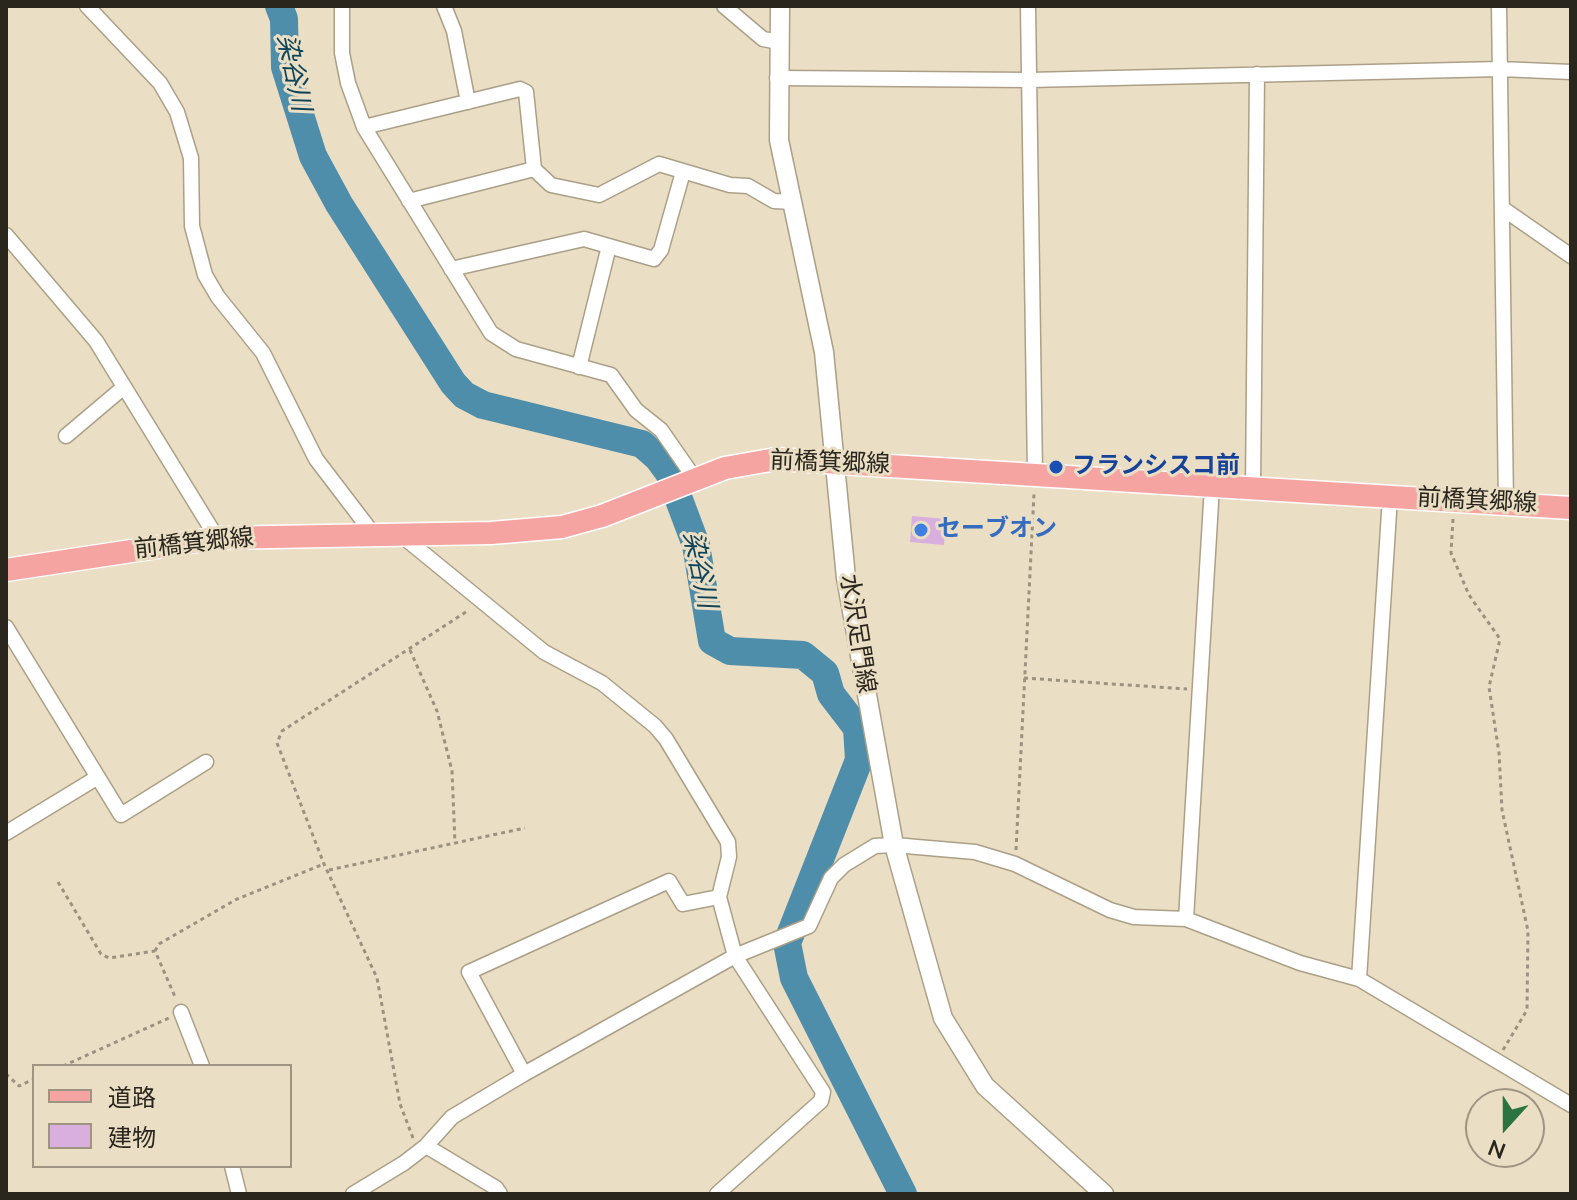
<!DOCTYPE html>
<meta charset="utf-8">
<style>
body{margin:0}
#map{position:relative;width:1577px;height:1200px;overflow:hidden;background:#eadec4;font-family:"Nunito Sans","Noto Sans JP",sans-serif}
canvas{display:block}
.frame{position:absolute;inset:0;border:8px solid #2b261d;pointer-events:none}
.legend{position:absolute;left:32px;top:1064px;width:260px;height:104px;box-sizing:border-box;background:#eadec4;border:2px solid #9e9481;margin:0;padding:10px 14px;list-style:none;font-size:24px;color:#2b261d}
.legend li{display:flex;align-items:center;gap:16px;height:40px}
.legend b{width:40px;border:2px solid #9e9481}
.north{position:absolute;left:1465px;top:1088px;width:80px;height:80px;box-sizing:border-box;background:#eadec4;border:2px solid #9e9481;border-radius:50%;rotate:201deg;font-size:22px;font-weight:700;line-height:32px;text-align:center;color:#2b261d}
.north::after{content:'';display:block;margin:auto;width:28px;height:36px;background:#2b7442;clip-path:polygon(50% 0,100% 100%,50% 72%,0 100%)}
</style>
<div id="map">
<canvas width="1577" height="1200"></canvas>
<div class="frame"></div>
<ul class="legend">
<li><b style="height:10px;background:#f5a4a1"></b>道路</li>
<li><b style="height:22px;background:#d8afdd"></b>建物</li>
</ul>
<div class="north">N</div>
</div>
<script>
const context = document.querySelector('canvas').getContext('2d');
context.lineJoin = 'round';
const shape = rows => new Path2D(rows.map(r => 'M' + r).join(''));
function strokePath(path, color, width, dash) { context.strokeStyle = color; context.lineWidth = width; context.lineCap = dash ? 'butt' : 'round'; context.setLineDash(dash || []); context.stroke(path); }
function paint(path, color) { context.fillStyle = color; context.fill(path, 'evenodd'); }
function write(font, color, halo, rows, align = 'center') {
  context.font = font + ' "Nunito Sans","Noto Sans JP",sans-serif'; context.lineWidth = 6; context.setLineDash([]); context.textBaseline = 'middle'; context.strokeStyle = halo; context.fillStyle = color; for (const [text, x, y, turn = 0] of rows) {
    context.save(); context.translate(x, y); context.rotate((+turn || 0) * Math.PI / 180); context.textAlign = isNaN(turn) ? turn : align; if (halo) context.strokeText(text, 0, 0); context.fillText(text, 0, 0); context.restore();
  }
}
strokePath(shape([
 [279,6,284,19,285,67,313,156,339,204,453,383,464,395,483,405,642,444,658,458,669,473,696,545,712,641,730,651,803,655,825,673,831,694,857,728,859,760,787,943,794,978,903,1194]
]), '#4f8eab', 28);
paint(shape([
 [912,516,946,519,944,545,910,542]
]), '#d8afdd');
const street = shape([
 [87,6,160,83,177,112,191,158,192,226,205,275,218,297,263,353,316,459,374,535],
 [342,6,342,53,348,83,364,127,491,333,516,349,611,375,636,410,661,430,695,479],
 [444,6,454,31,468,102],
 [724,6,763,39,779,42],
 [1028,6,1035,474],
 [1499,6,1506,504],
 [777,78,1029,80,1500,69,1571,72],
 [364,127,520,89,526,92,534,169,551,185,599,195,659,164,730,185,748,186,774,201,792,202],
 [409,201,534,169],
 [1502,208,1571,256],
 [6,235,96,341,217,538],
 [451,269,584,239,654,259,661,250,683,172],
 [579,367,609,246],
 [66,436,124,387],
 [1253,488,1257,74],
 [401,535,544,652,602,683,655,726,666,739,728,842,729,857,719,897,735,956,823,1092,821,1101,717,1194],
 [6,627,121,815,206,762],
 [6,833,98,777],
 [1186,919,1212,486],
 [1359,979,1390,497],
 [181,1012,202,1066],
 [524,1074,469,972,669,881,683,904,719,897],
 [426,1146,496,1188,500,1194],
 [232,1166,239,1194],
 [353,1194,404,1163,426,1146,452,1117,524,1074,735,956,809,926,831,878,844,865,875,846,894,845,975,852,1015,864,1110,910,1134,917,1186,919,1300,963,1359,979,1571,1105]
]);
const secondary = shape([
 [780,6,779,140,824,352,846,578,894,845,943,1018,985,1086,1104,1194]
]);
const primary = shape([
 [6,570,217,538,491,533,562,527,602,516,725,468,776,459,1571,508]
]);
strokePath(street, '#aba087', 17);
strokePath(secondary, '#aba087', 21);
strokePath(primary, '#fff', 25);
strokePath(shape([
 [1453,519,1451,553,1469,595,1500,639,1489,687,1499,753,1502,810,1528,931,1527,1010,1503,1050],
 [410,650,437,711,452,771,455,843],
 [1024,678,1187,689],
 [1016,850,1034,494],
 [329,870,525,828],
 [58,882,101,954,109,958,155,951,176,999],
 [155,951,159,944,237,899,324,864],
 [63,1066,169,1018],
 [6,1074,19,1086,34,1079],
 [413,1138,400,1104,377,978,324,864,277,743,282,731,469,610]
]), '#9b927f', 3, [4, 4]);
strokePath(street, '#fff', 14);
strokePath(secondary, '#fff', 18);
strokePath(primary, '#f5a4a1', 22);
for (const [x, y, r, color] of [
 [1056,467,8,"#1a4fb4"],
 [921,530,8,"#3f7fe0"]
]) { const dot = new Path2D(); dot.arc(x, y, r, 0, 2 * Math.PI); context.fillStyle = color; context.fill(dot); strokePath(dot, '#eadec4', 3); }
write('24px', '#2b261d', '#eadec4', [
 ["前橋箕郷線",830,464,2],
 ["前橋箕郷線",1477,502,3],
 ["前橋箕郷線",194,545,-6],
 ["水沢足門線",856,634,81]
]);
write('bold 24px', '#164399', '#eadec4', [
 ["フランシスコ前",1072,467]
], 'left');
write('bold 24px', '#366cbe', '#eadec4', [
 ["セーブオン",937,530]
], 'left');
write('italic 26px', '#0d445a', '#eadec4', [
 ["染谷川",292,73,78],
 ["染谷川",698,570,78]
]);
</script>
